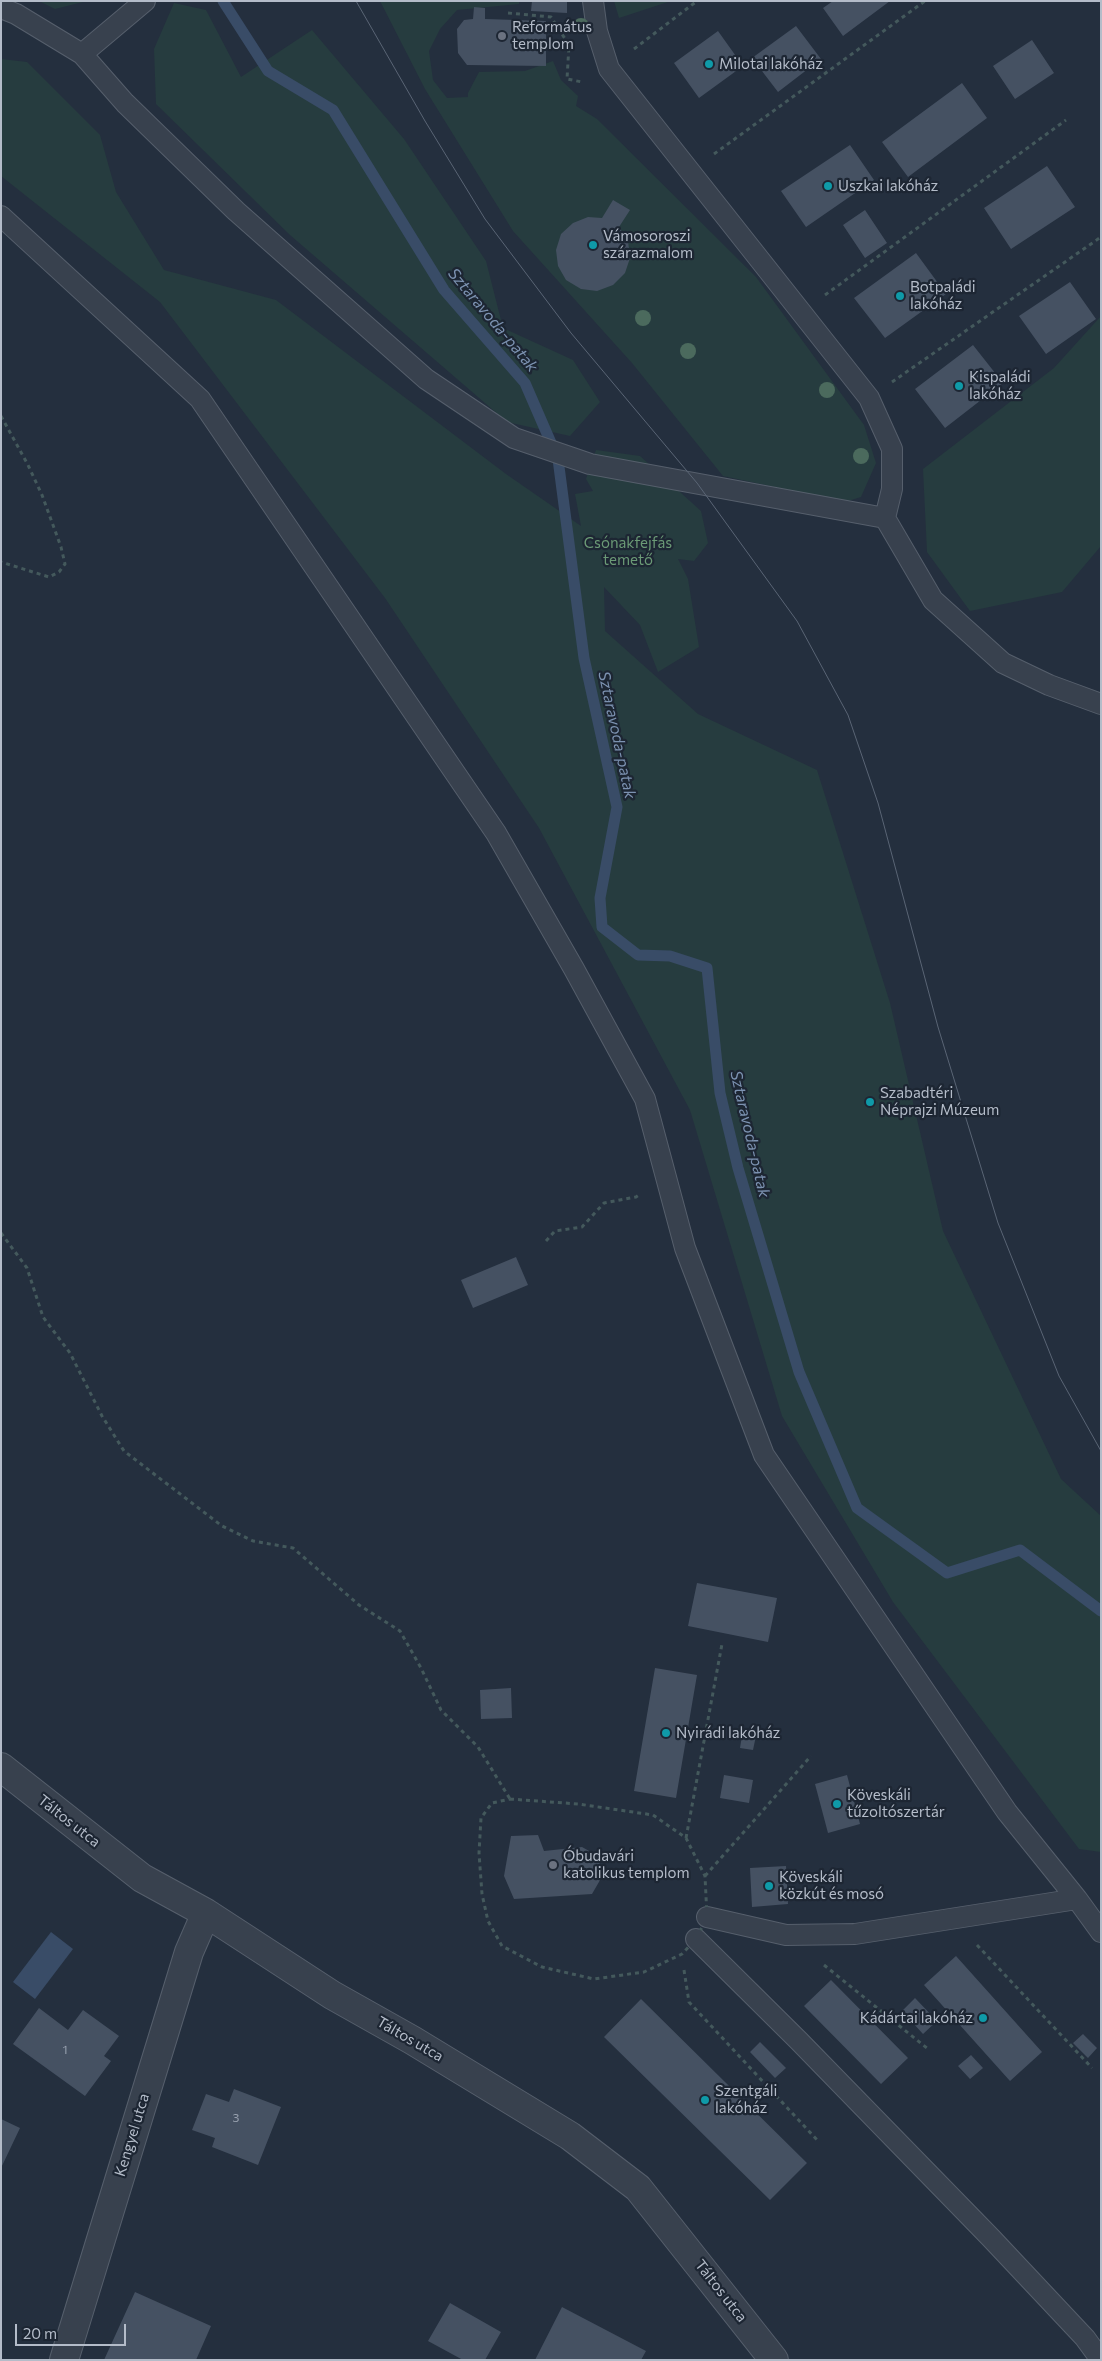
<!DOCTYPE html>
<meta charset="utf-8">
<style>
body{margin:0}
#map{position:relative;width:1102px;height:2361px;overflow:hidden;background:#242f3e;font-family:Commissioner,sans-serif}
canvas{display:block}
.frame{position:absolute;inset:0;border:2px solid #b4bcc9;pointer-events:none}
.scale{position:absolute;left:15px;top:2324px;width:111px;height:22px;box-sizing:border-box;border:2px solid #b4bcc9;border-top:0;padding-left:6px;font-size:15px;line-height:18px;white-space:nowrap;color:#b4bcc9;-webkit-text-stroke:4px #1d2633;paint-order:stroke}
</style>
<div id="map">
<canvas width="1102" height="2361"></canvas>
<div class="frame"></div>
<div class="scale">20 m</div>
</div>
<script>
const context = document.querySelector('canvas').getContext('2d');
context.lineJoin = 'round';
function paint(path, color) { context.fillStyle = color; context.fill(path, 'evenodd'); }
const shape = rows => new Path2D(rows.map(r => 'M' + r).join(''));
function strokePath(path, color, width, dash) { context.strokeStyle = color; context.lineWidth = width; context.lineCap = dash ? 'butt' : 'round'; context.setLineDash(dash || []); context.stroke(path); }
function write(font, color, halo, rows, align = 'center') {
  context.font = font + ' Commissioner,sans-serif'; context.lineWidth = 4.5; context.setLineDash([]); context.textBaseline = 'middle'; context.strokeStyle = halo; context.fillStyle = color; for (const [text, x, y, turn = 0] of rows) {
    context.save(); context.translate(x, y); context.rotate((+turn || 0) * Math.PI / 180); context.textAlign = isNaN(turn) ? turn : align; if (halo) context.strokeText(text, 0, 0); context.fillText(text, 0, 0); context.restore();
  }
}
paint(shape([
 [39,1,87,1,55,9],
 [380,1,519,1,519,4,457,10,440,29,429,51,433,80,447,98,468,97,468,93,479,72,525,71,553,61,561,80,578,96,576,106,597,119,756,277,864,425,876,463,861,497,845,502,723,476,632,363,513,231,425,89],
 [614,1,671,1,619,18],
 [174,3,206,10,241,77,312,30,404,139,486,261,503,328,573,360,600,402,570,436,507,422,290,235,156,104,154,49],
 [1,59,27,62,100,135,116,192,164,270,276,300,506,474,581,526,575,494,593,491,586,479,596,450,640,456,701,511,708,543,694,561,678,559,688,579,699,647,658,672,640,625,604,587,605,631,698,714,817,770,890,1003,943,1231,1061,1479,1101,1516,1101,1852,1079,1849,893,1602,782,1416,690,1110,539,828,385,598,160,302,1,176],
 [1101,316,1101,546,1062,592,970,611,927,552,923,469,1054,368]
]), '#263c3f');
paint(shape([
 [51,1932,73,1949,35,1999,13,1982]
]), '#394c67');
strokePath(shape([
 [223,1,268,71,333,110,444,290,525,383,558,459,584,658,617,807,600,898,602,927,638,955,670,956,707,968,720,1093,738,1168,799,1372,857,1508,947,1573,1020,1550,1101,1611]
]), '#394c67', 11);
paint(shape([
 [532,1,567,1,567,13,531,11],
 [833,1,890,1,843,36,823,8],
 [474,7,485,8,485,19,546,21,546,66,467,65,458,53,457,29,464,20,473,19],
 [796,26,821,59,778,92,752,58],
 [718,31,743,66,699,98,674,63],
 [1032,40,1054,73,1015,99,993,66],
 [962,83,987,118,908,177,882,142],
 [850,145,874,180,806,227,781,191],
 [1047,166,1075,207,1011,249,984,208],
 [613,200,630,210,619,227,628,241,630,258,625,273,613,285,597,291,581,289,566,280,558,266,556,250,561,234,573,223,588,217,602,218],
 [865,210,887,243,865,258,843,225],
 [916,253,946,294,885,338,854,298],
 [1070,282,1096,319,1046,354,1019,316],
 [973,345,1003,383,945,428,915,389],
 [516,1257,528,1285,473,1308,461,1280],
 [697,1583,777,1598,768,1642,688,1626],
 [655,1668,697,1675,676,1798,634,1791],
 [511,1688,512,1718,481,1719,480,1690],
 [743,1729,757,1731,753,1750,740,1748],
 [724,1775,753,1780,749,1803,720,1798],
 [847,1775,860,1824,828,1833,815,1784],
 [538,1835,544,1851,582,1847,598,1856,603,1875,592,1894,514,1899,504,1876,511,1836],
 [786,1866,788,1904,752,1907,750,1868],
 [956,1956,1042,2052,1010,2081,924,1985],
 [831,1980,908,2058,881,2084,804,2006],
 [915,1998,937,2021,923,2034,902,2011],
 [641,1999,807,2163,770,2200,604,2037],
 [39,2008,68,2030,83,2010,119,2036,104,2056,111,2061,85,2096,13,2044],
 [1083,2034,1097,2048,1088,2058,1073,2043],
 [760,2042,786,2068,775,2078,750,2052],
 [971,2055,983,2068,970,2079,958,2066],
 [234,2089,281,2107,258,2165,212,2147,215,2138,192,2130,206,2094,229,2102],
 [1,2119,20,2128,1,2168],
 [135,2292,211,2326,196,2360,104,2360],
 [450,2303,501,2332,485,2360,463,2360,428,2341],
 [562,2307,646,2351,641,2360,535,2360]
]), '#455162');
const lane = shape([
 [593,1,597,31,609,69,869,398,892,449,892,489,885,518],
 [1,8,16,14,82,54,125,103,236,211,426,379,514,438,590,464,885,518,933,600,1003,663,1049,685,1101,704],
 [82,54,145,1],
 [1,216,200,399,496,833,574,969,645,1099,685,1248,764,1455,1007,1812,1077,1899,1101,1932],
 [707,1917,786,1935,855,1934,1077,1899],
 [696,1939,799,2041,991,2238,1085,2338,1101,2360]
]);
const street = shape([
 [1,1767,142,1878,206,1913,332,1995,412,2040,570,2136,638,2188,774,2360],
 [64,2360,189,1952,206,1913]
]);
strokePath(lane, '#565f6c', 22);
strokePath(street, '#565f6c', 30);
strokePath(shape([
 [508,13,551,17,569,45,567,79,582,82],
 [546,44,567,43],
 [634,49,697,1],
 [714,154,925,1],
 [825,295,1066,120],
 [892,382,1101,237],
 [1,416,28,465,42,495,61,547,65,564,59,572,49,577,1,562],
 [1,1233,27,1268,43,1317,70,1353,102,1416,124,1451,222,1526,253,1541,293,1548,359,1605,400,1631,421,1668,441,1710,478,1747,510,1799],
 [546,1241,555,1231,582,1227,604,1203,636,1197,639,1195],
 [510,1799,578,1804,653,1815,686,1838,705,1876,707,1917,696,1939,682,1954,644,1972,594,1979,542,1967,502,1946,488,1921,482,1894,479,1853,481,1818,492,1803,510,1799],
 [686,1838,722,1644],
 [705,1876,811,1756],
 [977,1945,1092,2068],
 [824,1965,928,2049],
 [684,1970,689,2002,819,2142]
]), '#44595c', 3, [4, 4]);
strokePath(lane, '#38414e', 20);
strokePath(street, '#38414e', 28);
strokePath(shape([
 [356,1,425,121,485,219,571,333,697,483,797,621,848,715,878,803,938,1027,998,1223,1059,1376,1101,1451]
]), '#5a6575', 1);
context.fillStyle = '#4b6a5d';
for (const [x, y] of [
 [581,26],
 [643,318],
 [688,351],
 [827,390],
 [861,456]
]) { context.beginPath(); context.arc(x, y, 8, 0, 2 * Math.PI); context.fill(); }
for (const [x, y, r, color] of [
 [502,36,5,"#6b7280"],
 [709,64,5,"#0f9aa8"],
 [828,186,5,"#0f9aa8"],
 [593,245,5,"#0f9aa8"],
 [900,296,5,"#0f9aa8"],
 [959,386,5,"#0f9aa8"],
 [870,1102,5,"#0f9aa8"],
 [666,1733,5,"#0f9aa8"],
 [837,1804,5,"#0f9aa8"],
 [553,1865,5,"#6b7280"],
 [769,1886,5,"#0f9aa8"],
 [983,2018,5,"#0f9aa8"],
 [705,2100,5,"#0f9aa8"]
]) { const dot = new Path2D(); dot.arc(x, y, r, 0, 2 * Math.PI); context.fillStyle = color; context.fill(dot); strokePath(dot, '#1d2633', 2); }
write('12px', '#98a1af', null, [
 ["1",65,2050],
 ["3",236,2118]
]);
write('15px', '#b4bcc9', '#1d2633', [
 ["Református",512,27],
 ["templom",512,44],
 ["Milotai lakóház",719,64],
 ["Uszkai lakóház",838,186],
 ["Vámosoroszi",603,236],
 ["szárazmalom",603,253],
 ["Botpaládi",910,287],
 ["lakóház",910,304],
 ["Kispaládi",969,377],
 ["lakóház",969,394],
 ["Szabadtéri",880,1093],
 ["Néprajzi Múzeum",880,1110],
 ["Nyirádi lakóház",676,1733],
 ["Köveskáli",847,1795],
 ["tűzoltószertár",847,1812],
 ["Óbudavári",563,1856],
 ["katolikus templom",563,1873],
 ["Köveskáli",779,1877],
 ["közkút és mosó",779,1894],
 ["Kádártai lakóház",973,2018,"right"],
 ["Szentgáli",715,2091],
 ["lakóház",715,2108]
], 'left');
write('15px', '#6b9a76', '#1d2633', [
 ["Csónakfejfás",628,543],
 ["temető",628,560]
]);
write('15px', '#b4bcc9', '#1d2633', [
 ["Táltos utca",69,1821,38],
 ["Táltos utca",410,2039,30],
 ["Kengyel utca",132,2135,-73],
 ["Táltos utca",721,2291,52]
]);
write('italic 16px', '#7c92b1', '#1d2633', [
 ["Sztaravoda-patak",493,320,50],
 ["Sztaravoda-patak",617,735,78],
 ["Sztaravoda-patak",750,1134,77]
]);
</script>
